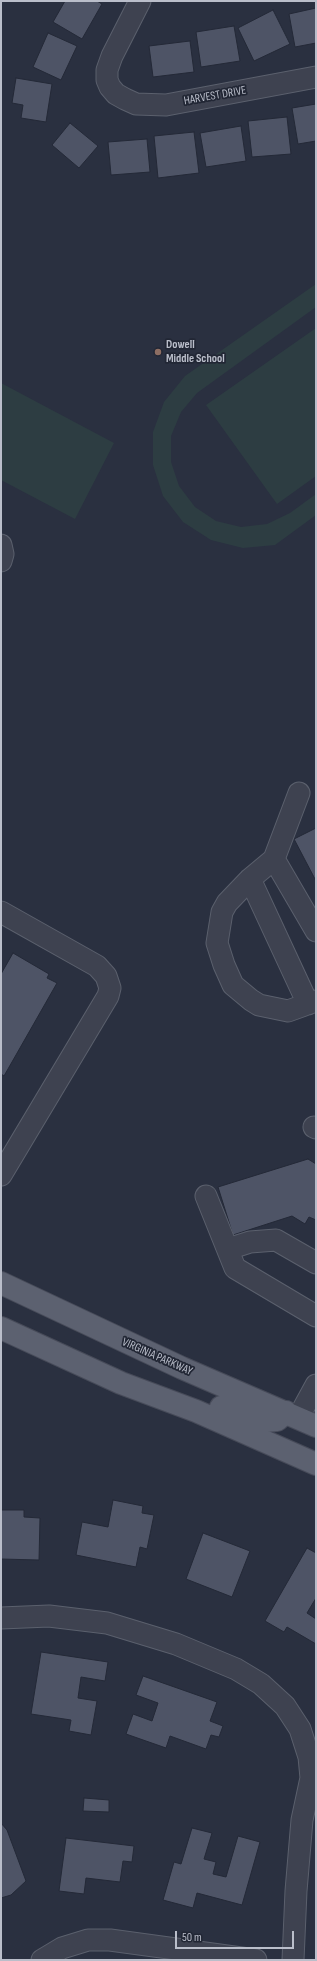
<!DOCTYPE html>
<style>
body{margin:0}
#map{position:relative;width:317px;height:1961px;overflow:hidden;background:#2a3040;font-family:"Sofia Sans Condensed",sans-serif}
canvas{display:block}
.frame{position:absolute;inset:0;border:2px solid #babeca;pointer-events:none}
.scale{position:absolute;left:175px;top:1931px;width:119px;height:18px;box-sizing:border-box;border:2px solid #babeca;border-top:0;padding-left:5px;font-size:12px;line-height:14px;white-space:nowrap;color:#babeca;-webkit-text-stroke:3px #222735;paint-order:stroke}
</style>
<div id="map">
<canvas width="317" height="1961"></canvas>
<div class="frame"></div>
<div class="scale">50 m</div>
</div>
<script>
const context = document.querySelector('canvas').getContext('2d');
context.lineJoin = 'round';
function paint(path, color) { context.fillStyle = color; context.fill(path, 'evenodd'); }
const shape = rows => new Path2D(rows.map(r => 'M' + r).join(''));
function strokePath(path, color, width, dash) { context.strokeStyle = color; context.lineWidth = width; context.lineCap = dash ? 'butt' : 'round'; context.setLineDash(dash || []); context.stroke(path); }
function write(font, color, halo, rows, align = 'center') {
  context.font = font + ' "Sofia Sans Condensed",sans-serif'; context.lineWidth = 3.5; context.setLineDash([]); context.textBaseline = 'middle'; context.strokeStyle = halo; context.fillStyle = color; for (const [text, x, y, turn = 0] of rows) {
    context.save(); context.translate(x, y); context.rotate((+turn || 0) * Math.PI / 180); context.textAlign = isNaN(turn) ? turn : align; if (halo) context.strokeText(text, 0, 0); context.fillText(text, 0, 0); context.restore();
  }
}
paint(shape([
 [316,284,316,307,197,393,181,412,171,436,171,462,179,486,195,507,216,521,241,527,267,524,290,513,316,494,316,515,275,545,243,548,211,540,183,522,163,496,153,465,153,432,164,402,185,376],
 [316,328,316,476,277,504,206,405],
 [1,383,114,443,75,519,1,480]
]), '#2d3d42');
const building = shape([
 [65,1,97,1,102,4,82,39,53,22,65,1],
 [316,8,316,43,295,47,289,14,316,8],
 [273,10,290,44,254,61,238,28,273,10],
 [234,26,240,61,201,67,196,32,234,26],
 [48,33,77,46,61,80,33,67,48,33],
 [190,41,194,72,153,77,149,46,190,41],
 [16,78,52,84,46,122,21,118,23,105,12,103,16,78],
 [316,104,316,141,298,144,292,108,316,104],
 [287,117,291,154,252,157,248,121,287,117],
 [70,123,98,146,79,168,52,145,70,123],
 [241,126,246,161,206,167,200,133,241,126],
 [194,132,199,173,158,178,154,136,194,132],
 [147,139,150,172,111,175,108,142,147,139],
 [316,828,316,881,294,839,316,828],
 [13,953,49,974,47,978,57,983,4,1076,1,1074,1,974,13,953],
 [308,1159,316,1164,316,1220,309,1217,305,1224,292,1216,233,1235,218,1187,308,1159],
 [113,1500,143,1506,142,1513,154,1515,147,1549,140,1547,136,1567,76,1555,82,1522,108,1527,113,1500],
 [1,1510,24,1510,24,1517,40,1518,39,1560,1,1559,1,1510],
 [203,1533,250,1551,232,1597,186,1579,203,1533],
 [307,1548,316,1553,316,1598,307,1613,316,1619,316,1644,287,1627,284,1632,265,1621,307,1548],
 [41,1652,108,1662,105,1681,81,1677,78,1698,97,1701,91,1735,69,1731,71,1720,31,1714,41,1652],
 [143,1676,217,1702,210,1721,223,1726,219,1737,211,1735,206,1749,170,1736,166,1748,126,1734,133,1714,152,1721,158,1703,136,1695,143,1676],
 [84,1798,109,1800,109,1812,83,1811,84,1798],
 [1,1823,7,1830,26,1881,11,1895,1,1898,1,1823],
 [192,1828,212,1833,204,1859,216,1862,213,1874,226,1877,238,1836,260,1842,242,1905,197,1893,193,1908,163,1900,174,1862,181,1864,192,1828],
 [66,1838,134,1846,132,1862,123,1861,120,1882,86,1878,84,1894,59,1891,66,1838]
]);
paint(building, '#4e5466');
strokePath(building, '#242937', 1);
const minor = shape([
 [140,1,112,56,107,70,107,80,110,87,116,94,125,99,136,104,166,105,316,77],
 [1,545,3,554,1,561],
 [274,859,299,793],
 [250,879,308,1004],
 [1,912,97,966,106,976,110,988,108,996,1,1175],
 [316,931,274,859,250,879,227,903,222,912,217,943,224,965,233,985,251,1000,259,1005,288,1011,316,1001],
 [314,1127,316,1128],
 [206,1196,235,1268,316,1316],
 [228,1249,250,1242,276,1240,316,1263],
 [298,1418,316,1385],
 [1,1618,49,1616,107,1623,176,1644,236,1669,261,1684,285,1706,300,1729,309,1757,311,1778,302,1820,296,1891,293,1960],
 [42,1960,62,1948,88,1940,110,1940,256,1960]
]);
const major = shape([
 [1,1283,182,1368,316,1426],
 [1,1328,121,1383,196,1411,316,1464],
 [221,1407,246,1417,263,1421,277,1420,286,1412]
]);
strokePath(minor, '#5b606d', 23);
strokePath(major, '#474b59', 24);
strokePath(minor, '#3e4250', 21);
strokePath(major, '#5c6170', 22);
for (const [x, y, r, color] of [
 [158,352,4,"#8d6e63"]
]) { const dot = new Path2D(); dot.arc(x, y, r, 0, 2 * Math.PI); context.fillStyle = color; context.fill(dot); strokePath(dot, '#222735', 1.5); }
write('12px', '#babeca', '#222735', [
 ["HARVEST DRIVE",215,96,-10],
 ["VIRGINIA PARKWAY",157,1357,24]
]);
write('bold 12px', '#babeca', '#222735', [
 ["Dowell",166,345],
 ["Middle School",166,359]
], 'left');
</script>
